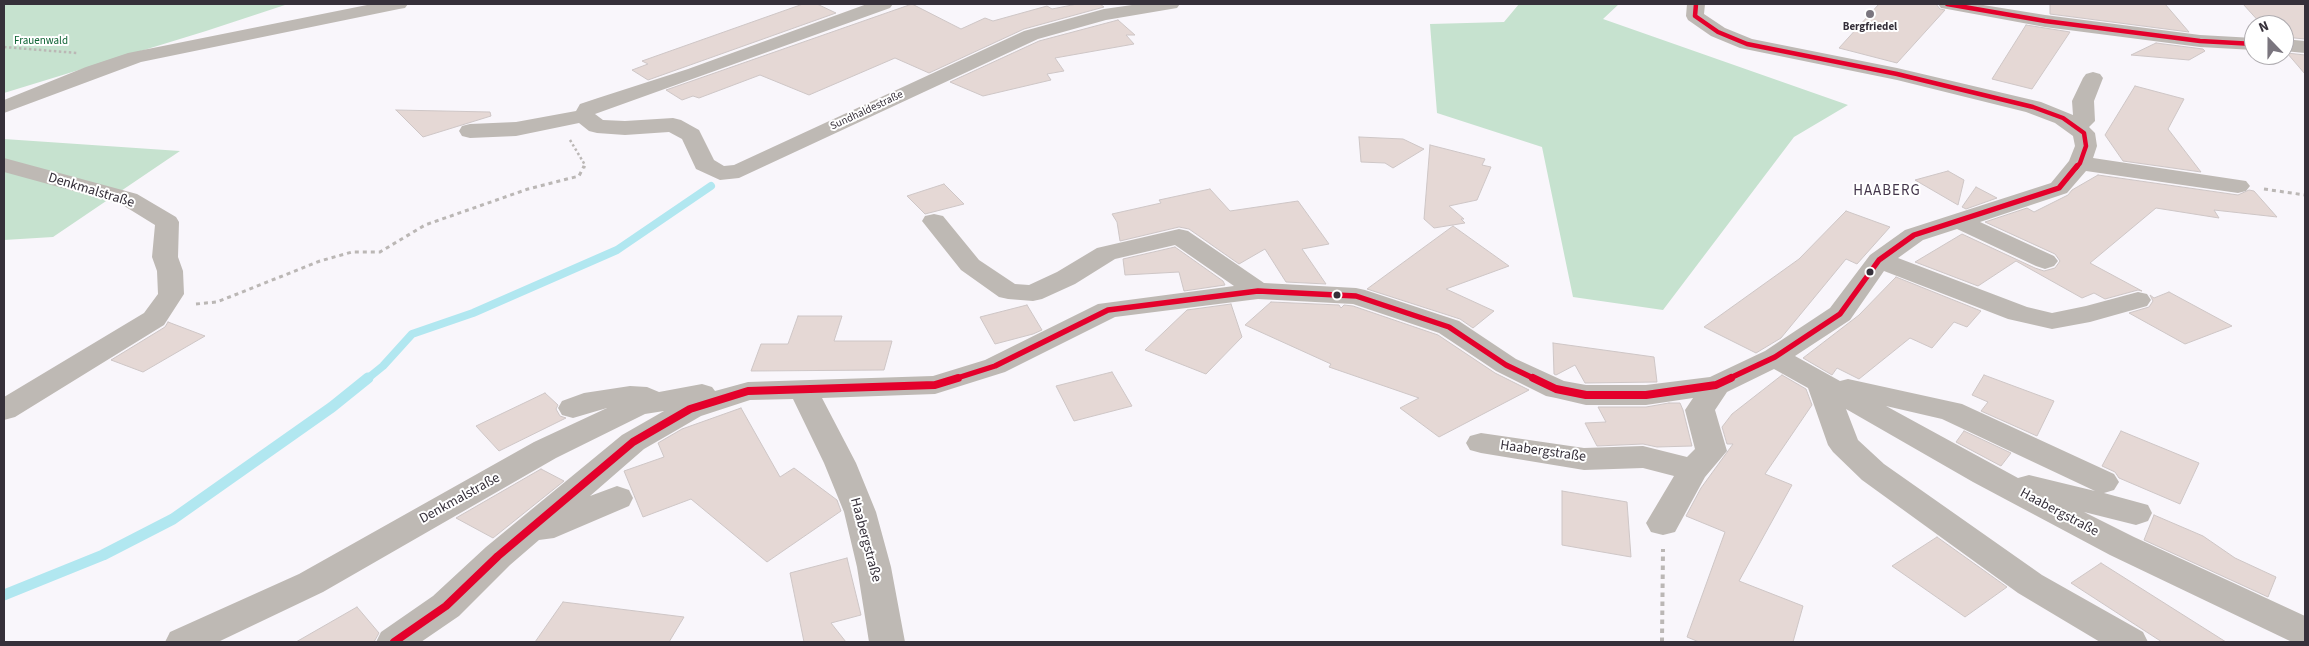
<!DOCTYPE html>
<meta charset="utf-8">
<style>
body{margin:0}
#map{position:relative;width:2309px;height:646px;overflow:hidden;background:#f9f6fb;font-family:"Source Sans 3",sans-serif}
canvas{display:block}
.frame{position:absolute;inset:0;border:5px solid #36303a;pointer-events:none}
.north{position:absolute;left:2244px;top:15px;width:50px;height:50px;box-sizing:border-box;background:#fff;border:1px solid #afacb0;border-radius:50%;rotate:338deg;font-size:14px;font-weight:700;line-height:20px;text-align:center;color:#36303a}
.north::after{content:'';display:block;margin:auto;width:18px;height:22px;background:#7a757e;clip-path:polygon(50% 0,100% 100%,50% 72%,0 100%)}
</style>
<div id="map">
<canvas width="2309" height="646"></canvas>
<div class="frame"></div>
<div class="north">N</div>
</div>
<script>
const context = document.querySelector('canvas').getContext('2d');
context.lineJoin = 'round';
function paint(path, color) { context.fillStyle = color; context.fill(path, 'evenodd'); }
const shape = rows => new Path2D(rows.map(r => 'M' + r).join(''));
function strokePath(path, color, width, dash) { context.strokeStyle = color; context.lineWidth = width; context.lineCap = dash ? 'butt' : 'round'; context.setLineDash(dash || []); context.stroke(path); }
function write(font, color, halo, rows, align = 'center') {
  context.font = font + ' "Source Sans 3",sans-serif'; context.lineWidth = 4; context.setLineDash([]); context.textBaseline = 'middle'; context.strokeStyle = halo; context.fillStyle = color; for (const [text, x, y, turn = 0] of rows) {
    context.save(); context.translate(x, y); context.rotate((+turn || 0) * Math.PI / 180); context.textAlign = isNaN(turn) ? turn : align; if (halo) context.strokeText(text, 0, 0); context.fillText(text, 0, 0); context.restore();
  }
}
paint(shape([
 [4,4,288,4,206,31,4,93],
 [1519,4,1619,4,1603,19,1848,105,1794,137,1663,310,1573,297,1542,147,1437,113,1430,24,1504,22],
 [4,139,180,151,53,237,4,240]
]), '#c6e2cf');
strokePath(shape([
 [367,379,383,366,412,334,473,313,617,250,711,186]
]), '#b1e7f0', 8);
strokePath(shape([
 [4,595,103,555,173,519,332,407,368,378]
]), '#b1e7f0', 11);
const building = shape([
 [803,4,817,4,836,13,648,80,632,70,648,64,642,61,803,4],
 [912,4,961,29,985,18,993,21,1047,6,1052,9,1077,4,1100,4,1104,7,1024,29,929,73,895,58,809,95,760,75,699,98,693,96,682,100,666,90,912,4],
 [1879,4,1936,4,1940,9,1945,10,1897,63,1839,48,1879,4],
 [2050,4,2165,4,2189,32,2050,14,2050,4],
 [2243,4,2305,4,2305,39,2284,37,2284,25,2262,25,2243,4],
 [1118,20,1135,35,1126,35,1134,44,1055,58,1064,71,1047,74,1051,80,983,96,950,82,1039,41,1118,20],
 [2026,25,2070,32,2032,89,1992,79,2026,25],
 [2156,43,2203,49,2205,51,2189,60,2131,55,2156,43],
 [2287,53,2305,55,2305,74,2287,53],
 [2135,86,2184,99,2168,129,2201,172,2123,161,2105,135,2135,86],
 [396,110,490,112,491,116,423,137,396,110],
 [1359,137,1403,139,1424,149,1393,168,1385,163,1361,162,1359,137],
 [1430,145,1485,159,1482,165,1491,167,1477,200,1449,206,1464,219,1461,219,1465,223,1434,228,1424,219,1430,145],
 [1948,171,1964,180,1958,205,1915,180,1948,171],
 [2098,175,2238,195,2249,190,2254,191,2277,217,2214,210,2219,218,2156,208,2090,263,2142,291,2138,290,2105,299,2094,293,2082,298,2016,261,1978,286,1915,262,1962,234,2035,268,2044,271,2055,268,2060,261,2055,254,1985,222,2027,208,2034,212,2068,195,2072,190,2098,175],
 [944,184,964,204,925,214,907,196,944,184],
 [1976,187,1997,198,1966,209,1962,207,1976,187],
 [1210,189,1230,211,1298,201,1329,244,1302,249,1326,284,1286,282,1265,249,1239,264,1189,229,1179,227,1120,241,1117,222,1112,214,1161,203,1159,200,1210,189],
 [1846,211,1890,227,1857,264,1846,259,1781,338,1756,353,1704,327,1799,259,1846,211],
 [1453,226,1509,266,1446,289,1494,311,1473,328,1460,319,1367,289,1453,226],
 [1175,247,1223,281,1225,285,1184,291,1179,272,1125,275,1123,259,1175,247],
 [1896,277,1981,311,1967,327,1954,322,1932,348,1910,338,1859,379,1837,368,1832,375,1803,358,1859,315,1896,277],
 [2169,292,2232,326,2185,344,2129,313,2149,307,2153,301,2150,295,2154,298,2169,292],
 [1271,302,1339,305,1341,308,1344,305,1353,306,1438,335,1495,373,1529,390,1439,437,1400,408,1419,398,1329,367,1331,364,1245,325,1271,302],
 [1231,304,1242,337,1206,374,1145,350,1187,310,1231,304],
 [1027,305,1042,330,1033,334,995,344,980,317,1027,305],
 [798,316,842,316,834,341,892,341,884,370,751,371,761,344,788,344,798,316],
 [168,322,205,336,143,372,111,360,165,327,168,322],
 [1553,343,1654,357,1657,382,1585,383,1575,365,1556,375,1554,374,1553,343],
 [1112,372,1132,406,1074,421,1056,386,1112,372],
 [1782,375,1806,389,1812,405,1765,474,1792,485,1739,581,1803,606,1793,642,1699,642,1687,637,1725,532,1686,516,1701,488,1733,444,1727,444,1722,427,1732,414,1782,375],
 [1984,375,2054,401,2037,436,1981,411,1988,402,1972,395,1984,375],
 [545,393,558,405,556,409,560,416,566,418,499,451,476,426,545,393],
 [1669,403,1680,403,1683,410,1692,446,1657,447,1643,444,1597,446,1585,423,1606,422,1598,407,1646,407,1669,403],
 [741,408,780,477,794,468,837,500,841,511,767,562,691,499,643,517,624,471,664,457,658,443,682,429,741,408],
 [1964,431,2011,453,2001,466,1956,442,1964,431],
 [2121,431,2199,463,2180,504,2119,478,2115,472,2102,466,2121,431],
 [541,469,564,481,493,538,456,518,541,469],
 [1562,491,1627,502,1631,557,1562,545,1562,491],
 [2154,515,2203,536,2235,558,2276,577,2268,597,2144,540,2154,515],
 [1937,537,2007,587,1965,617,1892,566,1937,537],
 [847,558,861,615,831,623,846,642,804,642,790,573,847,558],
 [2101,563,2226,642,2162,642,2071,583,2101,563],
 [563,602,684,617,669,642,535,642,563,602],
 [357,607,379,633,374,642,296,642,357,607]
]);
paint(building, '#e5d8d5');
strokePath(building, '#cec6c6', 1);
strokePath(shape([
 [4,47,77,53],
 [570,140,585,165,584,168]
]), '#bbb7b5', 2.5, [2.5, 2.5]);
strokePath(shape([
 [2264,189,2305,195],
 [196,304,217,302,320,261,352,252,380,252,425,225,528,189,579,176,584,166]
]), '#bbb7b5', 3, [4, 4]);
strokePath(shape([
 [1662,642,1663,549]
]), '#bbb7b5', 4, [4.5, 4.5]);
paint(shape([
 [372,4,408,4,405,8,399,9,141,62,4,113,4,100,86,67,128,53,372,4],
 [867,4,893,4,890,8,595,114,603,120,625,121,673,118,681,120,699,130,714,160,724,166,734,165,1024,31,1104,9,1139,4,1180,4,1177,8,1171,9,1106,20,1038,39,739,178,720,180,696,169,682,139,669,132,625,135,597,133,589,131,579,123,516,136,470,138,462,136,459,131,462,126,470,124,516,122,576,111,580,104,598,98,688,69,867,4],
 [1687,4,1705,4,1704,14,1725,28,1752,39,1897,68,2041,102,2073,115,2072,101,2083,78,2086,74,2093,72,2100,74,2103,78,2094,101,2095,121,2089,127,2095,133,2097,146,2093,158,2246,181,2250,186,2246,191,2238,193,2086,171,2067,193,1980,222,2054,256,2058,261,2054,266,2045,269,2036,266,1957,229,1923,240,1898,258,2027,307,2052,313,2086,306,2138,292,2147,294,2151,300,2147,306,2090,322,2052,329,2008,319,1884,271,1850,320,1795,356,1840,381,1848,379,1962,404,2114,474,2119,482,2114,490,2104,493,2148,505,2152,513,2148,521,2136,525,2084,512,2134,537,2305,616,2305,642,2292,642,2110,555,1973,482,1846,409,1858,440,1884,464,2042,575,2143,632,2148,642,2100,642,2018,593,1862,480,1833,452,1828,445,1808,388,1774,369,1727,392,1715,410,1727,451,1705,477,1675,532,1663,535,1651,532,1646,523,1674,476,1643,468,1584,470,1481,453,1470,450,1466,443,1470,436,1481,433,1584,448,1643,446,1687,457,1695,449,1685,410,1693,398,1646,405,1586,405,1556,398,1546,396,1496,371,1439,333,1353,304,1258,299,1115,317,1005,372,935,394,822,398,856,463,876,512,891,567,905,642,869,642,857,567,844,512,824,463,793,399,750,400,701,416,644,449,590,496,617,486,629,490,633,498,629,506,554,538,539,540,510,565,459,616,421,642,376,642,381,632,433,596,486,547,622,435,664,411,645,414,556,458,323,592,218,642,165,642,170,632,299,574,534,442,607,408,573,418,562,415,558,408,562,401,584,393,630,386,647,387,659,392,702,384,712,387,715,391,748,382,933,376,985,360,1098,304,1234,286,1175,245,1115,259,1075,284,1042,299,1033,301,1008,299,999,297,961,270,922,221,925,216,934,214,943,216,979,260,1015,284,1029,285,1057,272,1097,248,1179,229,1188,231,1264,283,1356,288,1365,290,1459,321,1516,359,1564,381,1586,385,1646,385,1710,377,1765,351,1830,308,1870,255,1905,230,2051,183,2069,161,2075,146,2073,136,2055,123,2026,112,1897,80,1740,48,1711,36,1688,20,1686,16,1687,4],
 [1886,406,1942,419,2095,491,2029,475,2018,478,1886,406],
 [1938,4,1977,4,2045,15,2200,35,2254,38,2254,50,2200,47,2045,27,1947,9,1941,8,1938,4],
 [2284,39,2305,41,2305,53,2284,51,2284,39],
 [4,158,137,194,176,217,179,222,178,257,183,271,184,294,164,325,15,417,4,420,4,397,144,313,158,294,157,271,152,257,155,225,121,204,4,172,4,158]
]), '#beb9b4');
strokePath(shape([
 [1696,4,1695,16,1718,32,1747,44,1897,74,2033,107,2063,118,2084,133,2086,146,2080,163,2076,168],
 [1947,4,2045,21,2200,41,2254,44]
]), '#e4002b', 4.5);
strokePath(shape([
 [954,379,995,366,1108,310,1258,291,1356,296,1449,327,1506,365,1535,379],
 [1728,379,1775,357,1840,314,1879,260,1914,235,2059,188,2077,166]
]), '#e4002b', 5.5);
strokePath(shape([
 [1533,378,1556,389,1586,395,1646,395,1716,385,1731,378],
 [394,642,446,606,498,556,633,442,690,409,748,391,935,385,958,378]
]), '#e4002b', 8);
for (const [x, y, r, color] of [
 [1870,14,5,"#7a757e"],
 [1870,272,4.5,"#36303a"],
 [1337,295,4.5,"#36303a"]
]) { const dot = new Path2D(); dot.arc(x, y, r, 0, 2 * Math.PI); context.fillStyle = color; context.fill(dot); strokePath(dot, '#fff', 2); }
write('bold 11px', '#36303a', '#fff', [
 ["Bergfriedel",1870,28]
]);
write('11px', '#0e6334', '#fff', [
 ["Frauenwald",41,42]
]);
write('11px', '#36303a', '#fff', [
 ["Sundhaldestraße",867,111,-25]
]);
write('14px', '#36303a', '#fff', [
 ["Denkmalstraße",91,191,17],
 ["Haabergstraße",1543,452,8],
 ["Denkmalstraße",460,499,-29],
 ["Haabergstraße",2059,513,28],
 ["Haabergstraße",865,540,75]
]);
context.letterSpacing = '1px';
write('15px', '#43354a', '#fff', [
 ["HAABERG",1887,192]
]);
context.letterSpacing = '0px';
</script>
